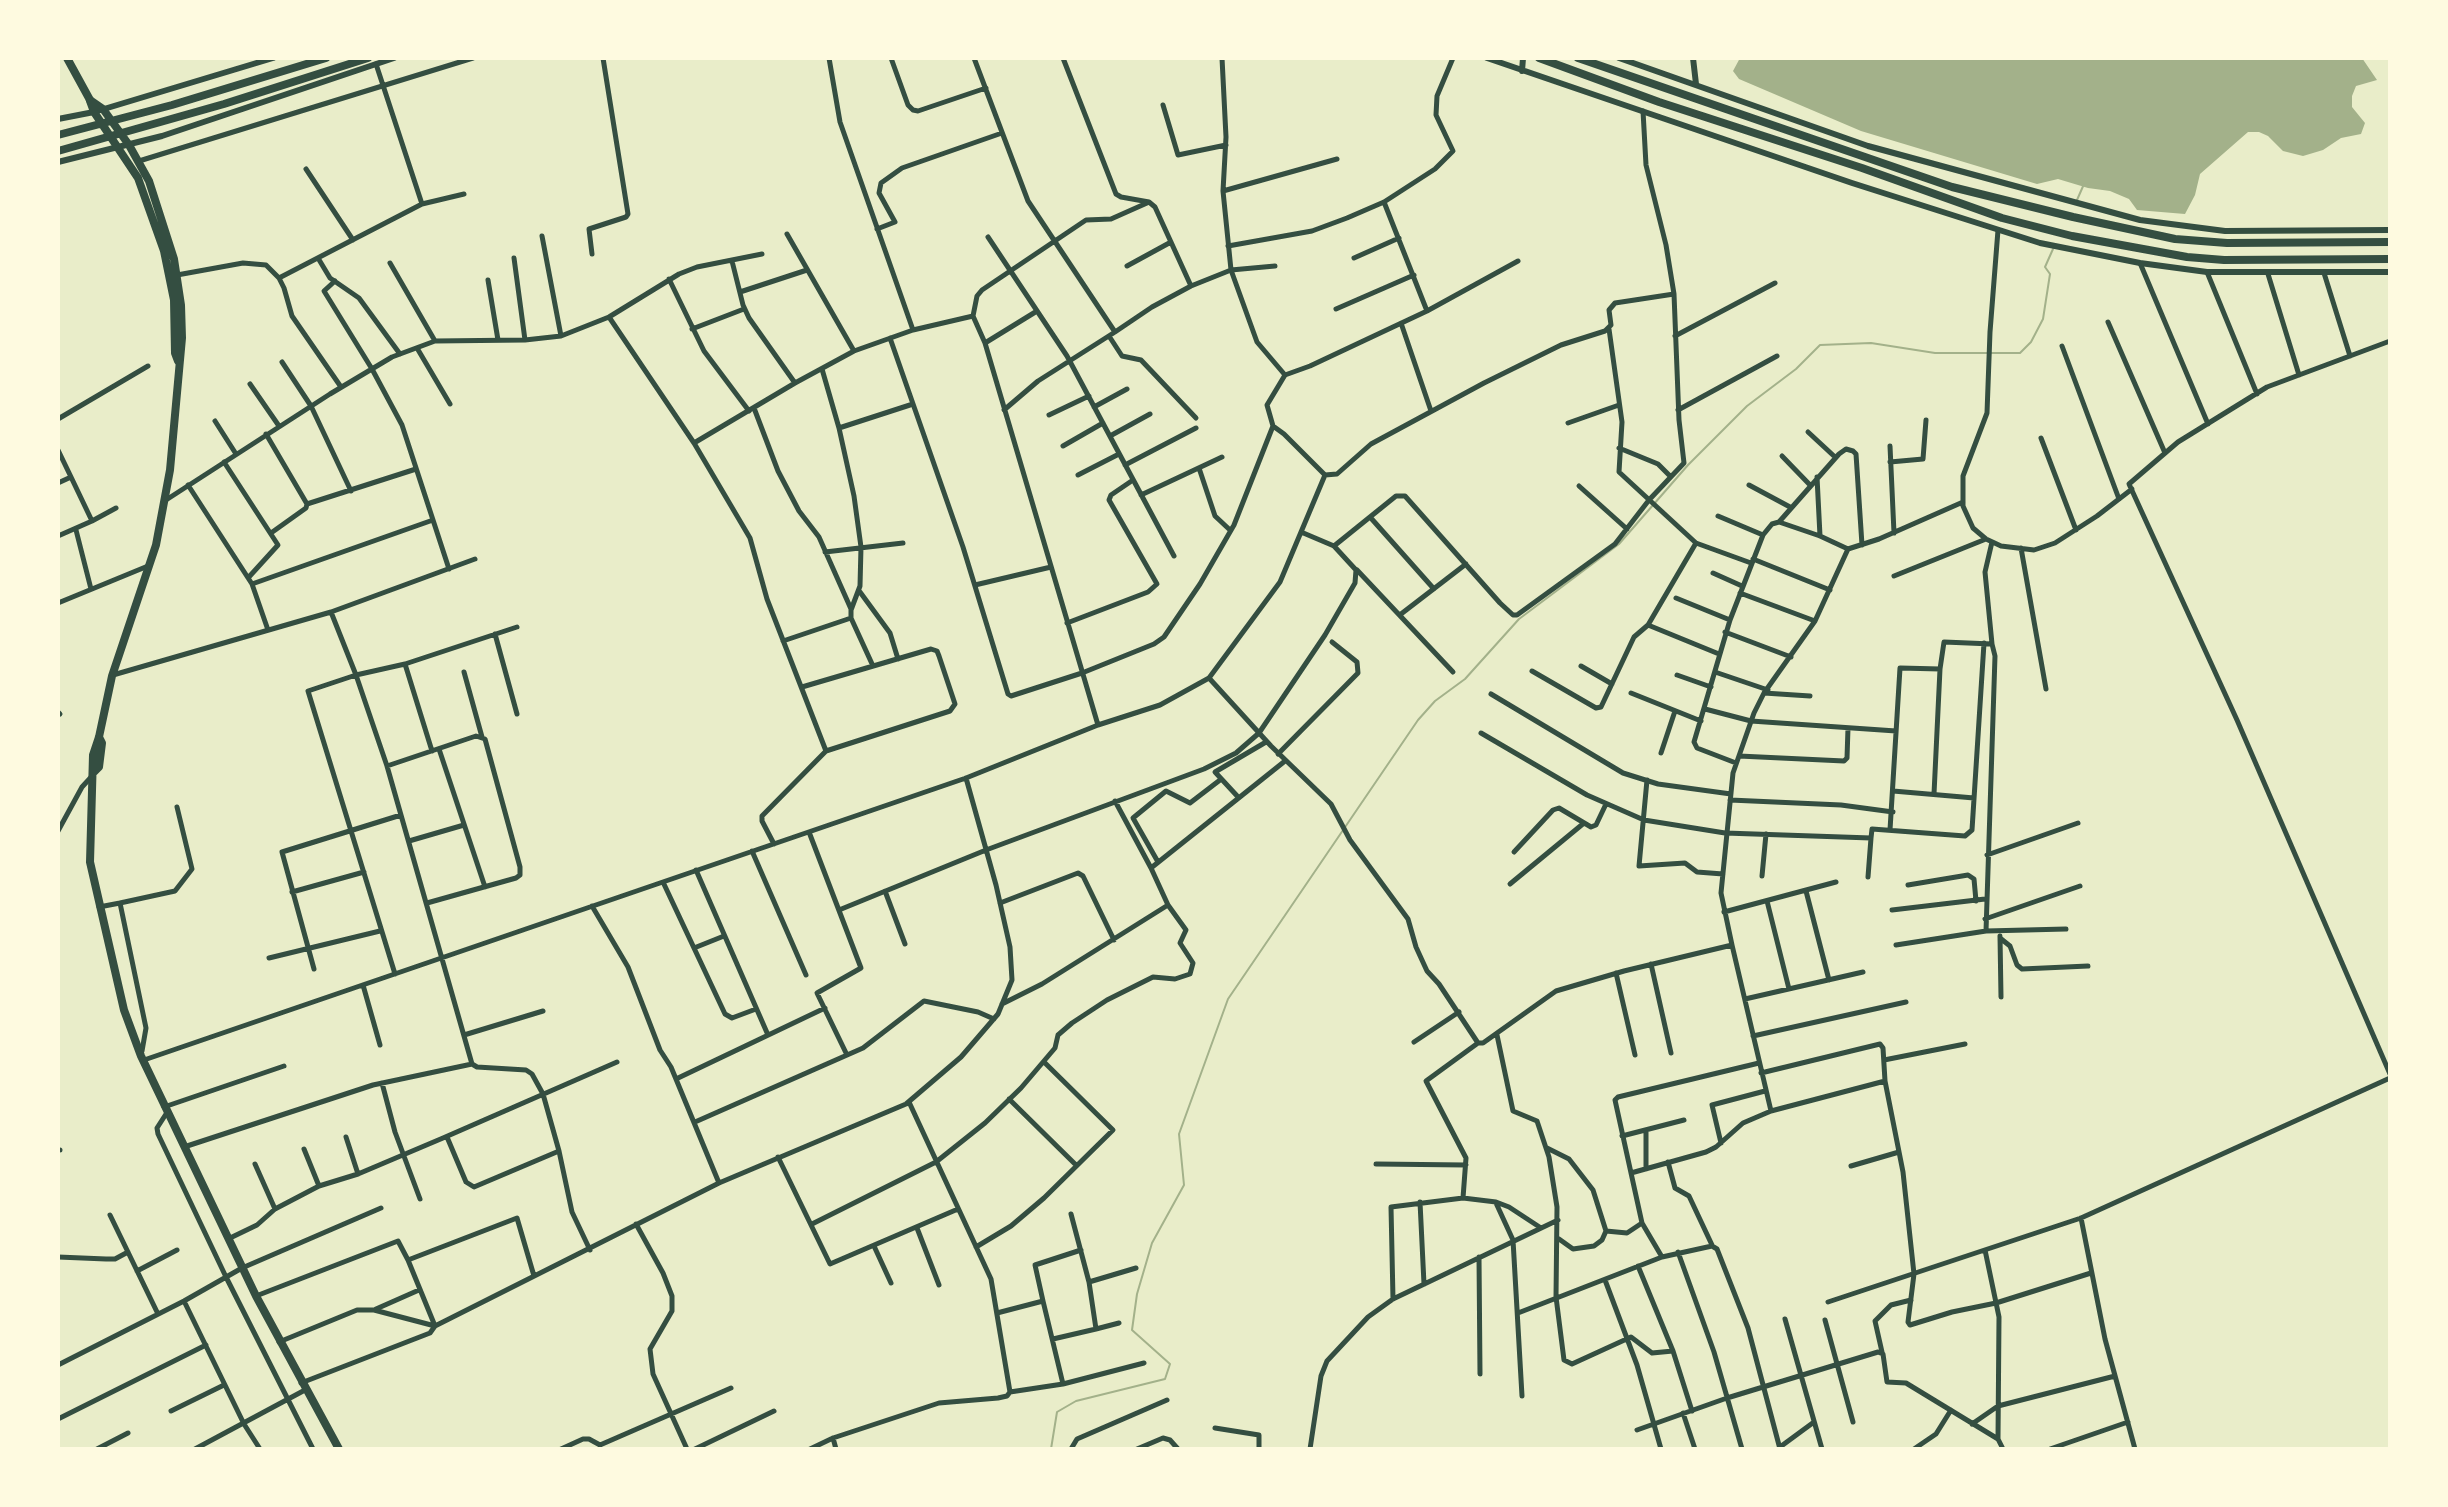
<!DOCTYPE html>
<style>
body{margin:0}
#map{position:relative;width:2448px;height:1507px;overflow:hidden;background:#e9edc9;font-family:Overpass,sans-serif}
canvas{display:block}
.frame{position:absolute;inset:0;border:60px solid #fefae0;pointer-events:none}
</style>
<div id="map">
<canvas width="2448" height="1507"></canvas>
<div class="frame"></div>
</div>
<script>
const context = document.querySelector('canvas').getContext('2d');
context.lineJoin = 'round';
function paint(path, color) { context.fillStyle = color; context.fill(path, 'evenodd'); }
const shape = rows => new Path2D(rows.map(r => 'M' + r).join(''));
function strokePath(path, color, width, dash) { context.strokeStyle = color; context.lineWidth = width; context.lineCap = dash ? 'butt' : 'round'; context.setLineDash(dash || []); context.stroke(path); }
paint(shape([
 [1740,58,2362,58,2377,80,2356,86,2352,96,2352,107,2365,123,2361,134,2341,138,2323,150,2303,156,2283,151,2268,136,2259,132,2248,132,2200,174,2195,195,2185,214,2137,210,2129,199,2110,191,2088,188,2058,179,2037,184,2027,181,1861,131,1739,79,1733,71]
]), '#a3b18a');
strokePath(shape([
 [2077,200,2084,184],
 [1051,1449,1057,1412,1076,1401,1165,1379,1170,1364,1132,1330,1137,1294,1152,1243,1184,1185,1179,1134,1228,999,1418,720,1435,701,1465,679,1519,619,1619,544,1688,465,1747,406,1796,369,1820,345,1871,343,1935,353,2020,353,2031,342,2043,319,2050,274,2045,267,2053,249]
]), '#a3b18a', 2);
strokePath(shape([
 [829,58,840,122,913,330],
 [891,58,908,105,913,110,918,111,986,88],
 [974,58,1028,201,1115,332,1152,307,1191,286,1231,270,1275,266],
 [1063,58,1116,194,1121,197,1149,202,1155,207,1191,286],
 [1222,58,1226,137,1223,191,1231,270,1257,342,1285,375],
 [376,64,422,204],
 [1163,105,1178,155,1226,145],
 [139,161,473,58],
 [306,169,353,240],
 [1223,191,1337,159],
 [1384,202,1427,311],
 [877,229,895,222,879,193,881,183,902,168,1002,133],
 [1998,230,1990,332,1987,413,1963,476,1963,506,1973,528,1986,539,2001,546,2034,550,2055,543,2097,516,2132,489],
 [787,234,854,351],
 [542,236,561,336],
 [988,237,1067,356,1174,556],
 [1228,246,1312,231,1347,218,1384,202,1435,169,1453,151,1436,115,1437,96,1453,58],
 [592,254,589,229,626,217,628,214,603,58],
 [318,258,330,278,359,298,400,354],
 [514,258,525,340],
 [1354,258,1399,238],
 [732,261,743,305,749,318,795,383],
 [390,263,435,341],
 [2140,263,2208,424],
 [1127,266,1171,242],
 [2207,272,2257,394],
 [2324,273,2350,356],
 [2268,274,2299,375],
 [177,275,243,263,266,265,279,278,284,288,292,316,341,387],
 [279,278,422,204,464,194],
 [669,279,704,351,749,411],
 [488,280,498,340],
 [335,281,324,291,372,369,402,425,449,569],
 [740,292,807,270],
 [1336,309,1414,275],
 [973,316,977,296,982,290,1086,220,1111,219,1147,203],
 [609,317,694,443,750,538,767,599,826,751],
 [2108,322,2165,453],
 [1401,323,1431,411],
 [692,329,744,309],
 [1109,336,1122,356,1141,360,1196,418],
 [1675,336,1775,283],
 [890,338,963,547,1008,694,1011,696,1082,673,1154,644,1164,637,1200,584,1234,525,1273,426],
 [2390,341,2267,387,2178,442,2129,484,2237,720,2390,1074],
 [985,343,1037,311],
 [2062,346,2119,499],
 [417,348,450,404],
 [282,362,311,406,351,491],
 [822,369,839,428,913,404],
 [250,384,279,426],
 [1094,407,1127,389],
 [754,408,778,471,799,511,819,537,851,609],
 [1004,410,1038,381,1115,332],
 [1678,410,1777,356],
 [1049,415,1089,396],
 [58,419,148,366],
 [215,421,236,454],
 [1568,423,1619,405],
 [839,428,854,496,861,547,860,586,851,610,851,618,873,666],
 [1808,432,1835,457],
 [266,434,307,504,306,508,271,533],
 [1110,436,1150,414],
 [2041,438,2076,530],
 [694,443,795,383,854,351,913,330,973,316,985,343,1098,725],
 [1063,446,1103,423],
 [1890,446,1894,533],
 [1619,448,1658,464,1670,476],
 [58,450,71,477],
 [1782,456,1810,485],
 [224,462,278,545,248,578],
 [1890,462,1923,459,1926,420],
 [1125,465,1196,428],
 [1199,468,1215,516,1230,530],
 [1078,475,1119,454],
 [1325,475,1284,434,1273,426,1267,405,1285,375,1310,366,1427,311,1518,261],
 [1817,477,1820,536],
 [58,483,71,477,92,521,58,536],
 [188,485,252,584,268,630],
 [1749,485,1790,507],
 [1579,486,1627,529],
 [1141,495,1222,457],
 [166,500,330,394,392,357,435,341,525,340,561,336,609,317,679,274,697,267,762,254],
 [307,504,416,469],
 [1718,516,1763,535],
 [1370,517,1434,589],
 [92,521,116,508],
 [1779,522,1839,454,1846,449,1853,451,1856,454,1862,545],
 [76,530,91,589],
 [1696,543,1751,563],
 [1334,546,1396,496,1405,496,1500,603,1513,615,1517,615,1615,544,1649,500,1684,463,1679,420,1674,294,1666,245,1646,165,1643,111],
 [2021,548,2046,689],
 [825,552,903,543],
 [1753,559,1830,590],
 [1357,570,1453,672],
 [1713,573,1742,586],
 [1894,576,1986,539],
 [252,584,433,520],
 [975,585,1051,567],
 [860,592,890,633,898,659],
 [1740,593,1815,621],
 [1676,598,1730,620,1763,535,1772,524,1779,522,1820,536,1848,549,1879,539,1963,502],
 [58,603,148,566],
 [331,612,356,675,405,664,432,751],
 [1401,614,1466,564],
 [1730,620,1694,742,1697,748,1736,763],
 [1067,623,1148,592,1157,584,1109,500,1111,495,1133,480],
 [1648,625,1719,654],
 [1725,632,1791,657],
 [495,634,517,714],
 [783,641,851,618],
 [405,664,517,627],
 [1581,666,1612,684],
 [1532,671,1596,708,1601,707,1634,637,1648,625,1696,543,1619,472,1622,422,1609,329],
 [464,672,482,737],
 [1715,672,1768,690],
 [113,675,331,612,475,559],
 [1677,675,1711,687],
 [1209,678,1271,746,1331,804,1350,840,1408,919,1416,947,1427,971,1439,984,1478,1043,1483,1043,1556,991,1624,971,1732,945,1721,893,1733,773,1754,713,1764,693,1815,621,1848,549],
 [1631,693,1701,721],
 [1764,693,1810,696],
 [1491,694,1623,773,1658,784,1731,794],
 [1705,709,1751,721,1896,731],
 [58,712,60,714],
 [1481,733,1587,795,1644,820,1725,833,1871,838,1872,829,1965,836,1972,830,1984,643],
 [439,749,485,887],
 [1661,753,1675,711],
 [1278,754,1358,673,1357,662,1332,642],
 [1739,756,1844,761,1847,758,1848,728],
 [387,766,476,736,485,739,520,867,520,875,516,878,427,903],
 [1647,780,1639,866,1685,863,1697,872,1723,874],
 [1893,791,1974,798],
 [1934,794,1940,669],
 [1239,798,1215,772,1266,742],
 [1730,800,1841,805,1893,812],
 [1115,801,1151,868],
 [1890,830,1900,668,1940,669,1944,642,1992,644,1985,572,1992,542],
 [58,831,82,787,93,775],
 [809,832,861,968,817,993,847,1055],
 [409,841,464,825],
 [774,844,762,821,762,816,826,751,950,711,955,704,939,656,937,651,931,649,802,687],
 [752,851,806,975],
 [1514,852,1553,810,1559,808,1591,827,1596,825,1606,804],
 [1987,855,2078,823],
 [1158,862,1133,818,1166,791,1190,803,1220,780],
 [696,870,768,1035],
 [1762,876,1766,834],
 [1868,877,1871,838],
 [663,882,725,1014,732,1018,756,1009],
 [1510,884,1584,823],
 [1908,885,1968,875,1974,879,1976,901],
 [885,891,905,944],
 [1806,891,1829,980],
 [292,892,364,872],
 [1767,901,1789,989],
 [120,903,175,891,192,869,177,807],
 [1000,903,1078,873,1083,876,1114,940],
 [592,906,628,967,660,1050,671,1067,719,1183,906,1104,961,1057,998,1014,1012,980,1010,947,996,885,966,778],
 [99,907,120,903,146,1028,142,1051],
 [839,910,986,850,1204,769,1236,753,1259,733,1325,635,1355,583,1356,570,1334,546,1301,532],
 [1892,910,1985,899],
 [1724,912,1836,882],
 [1985,919,2080,886],
 [1986,931,1995,656,1992,644],
 [2000,936,2001,997],
 [2000,938,2010,946,2017,965,2022,969,2088,966],
 [1732,945,1771,1111],
 [1896,945,1986,931,2066,929],
 [694,948,724,936],
 [269,958,380,931],
 [1651,964,1671,1053],
 [314,969,282,852,401,815],
 [1616,973,1635,1055],
 [395,974,308,691,356,675,387,766,472,1064,477,1067,526,1070,532,1074,543,1094,559,1151,572,1212,590,1250],
 [363,985,380,1045],
 [1745,999,1863,972],
 [1002,1004,1042,984,1168,905,1151,868,1285,761],
 [464,1035,543,1011],
 [1497,1035,1513,1111,1537,1121,1549,1157,1557,1207,1556,1297,1564,1360,1572,1364,1631,1337,1652,1353,1673,1351],
 [1753,1036,1906,1002],
 [1414,1042,1459,1012],
 [144,1060,966,778,1098,725,1160,705,1209,678,1280,582,1325,475,1337,474,1371,444,1484,383,1561,345,1605,331,1611,325,1609,310,1615,303,1674,294],
 [1884,1060,1965,1044],
 [1761,1073,1880,1044,1883,1048,1885,1081],
 [676,1079,825,1008],
 [382,1083,395,1132,420,1199],
 [1009,1099,1076,1165],
 [164,1107,284,1066],
 [166,1114,157,1128,158,1134,226,1277,313,1449],
 [695,1122,863,1048,924,1001,978,1012,994,1019],
 [1622,1136,1684,1120],
 [346,1137,358,1174],
 [447,1137,466,1182,474,1187,559,1151],
 [1721,1143,1712,1105,1765,1091],
 [184,1147,373,1085,472,1064],
 [1547,1148,1569,1159,1593,1190,1606,1231,1627,1233,1642,1223],
 [304,1149,319,1186,358,1174,443,1138,617,1062],
 [58,1150,60,1150],
 [778,1157,830,1264,958,1209],
 [1668,1162,1675,1188,1689,1196,1712,1245],
 [255,1164,275,1209],
 [1376,1164,1466,1165],
 [1851,1166,1899,1152],
 [1646,1169,1646,1130],
 [1631,1173,1706,1152,1716,1147,1743,1123,1771,1111,1885,1081,1903,1172,1914,1274,1908,1322,1910,1325,1952,1312,1996,1303,2091,1273],
 [1463,1198,1466,1158,1426,1081,1478,1043],
 [1420,1202,1424,1284],
 [1496,1203,1513,1240,1522,1396],
 [1071,1214,1089,1282],
 [110,1215,158,1314],
 [2081,1218,2105,1339,2135,1449],
 [636,1224,663,1273,672,1296,672,1311,650,1349,653,1374,687,1449],
 [812,1224,936,1162,985,1123,1021,1088,1055,1048,1058,1035,1072,1023,1107,1000,1153,977,1175,979,1190,974,1193,963,1180,943,1186,930,1168,905],
 [917,1228,939,1285],
 [228,1239,257,1225,275,1209,319,1186],
 [1559,1239,1573,1249,1594,1246,1602,1240,1606,1231],
 [874,1246,891,1283],
 [976,1247,1011,1226,1044,1198,1113,1130,1044,1062],
 [1985,1250,1999,1317,1998,1439,2003,1449],
 [1678,1252,1714,1352,1742,1449],
 [58,1257,106,1259,115,1259,128,1252],
 [1479,1257,1480,1374],
 [1662,1257,1642,1223,1615,1100,1618,1097,1759,1063],
 [1638,1266,1673,1351,1692,1411],
 [137,1271,177,1250],
 [1605,1280,1637,1365,1661,1449],
 [256,1296,398,1241,408,1260,517,1218,534,1276],
 [1393,1299,1391,1207,1463,1198,1496,1202,1509,1207,1541,1228],
 [184,1301,244,1424,260,1449],
 [1043,1301,1035,1265,1081,1250],
 [1828,1302,2081,1218,2390,1078],
 [376,1309,419,1290],
 [997,1313,1043,1301,1063,1384,1010,1392],
 [1518,1313,1662,1257,1712,1246,1717,1249,1748,1328,1780,1449],
 [1785,1319,1822,1449],
 [1825,1320,1853,1422],
 [1096,1329,1119,1323],
 [1053,1339,1096,1329,1089,1282,1136,1268],
 [279,1342,357,1310,374,1310,435,1326,719,1183],
 [1882,1352,1875,1321,1891,1305,1911,1300],
 [58,1365,184,1301,242,1268,381,1208],
 [301,1383,430,1333,435,1326,408,1260],
 [1063,1384,1144,1363],
 [171,1411,224,1385],
 [1683,1413,1695,1449],
 [58,1419,206,1345],
 [1972,1424,1998,1406,2115,1376],
 [1215,1428,1259,1435,1259,1449],
 [1637,1430,1727,1398,1878,1352,1883,1354,1887,1382,1906,1383,1998,1439],
 [833,1438,836,1449],
 [1780,1447,1814,1422],
 [97,1449,128,1433],
 [195,1449,305,1390],
 [561,1449,583,1439,589,1439,600,1445,731,1388],
 [695,1449,774,1411],
 [810,1449,833,1438,939,1403,998,1398,1007,1396,1010,1392,991,1279,909,1102],
 [1071,1449,1077,1439,1167,1400],
 [1137,1449,1163,1438,1170,1440,1178,1449],
 [1310,1449,1321,1376,1327,1361,1368,1317,1393,1299,1558,1220],
 [1914,1449,1936,1434,1951,1410],
 [2050,1449,2128,1422]
]), '#344e41', 5);
strokePath(shape([
 [1487,58,1852,183,2040,243,2140,263,2207,272,2390,272],
 [1619,58,1868,146,2140,220,2225,231,2390,230],
 [1693,58,1696,84],
 [1522,71,1523,58],
 [58,119,94,112,273,58],
 [58,162,162,136,394,58]
]), '#344e41', 6);
strokePath(shape([
 [67,58,90,100]
]), '#344e41', 8);
strokePath(shape([
 [1539,58,1659,102,1862,168,2002,218,2072,236,2187,257,2224,260,2390,259],
 [1578,58,1952,187,2073,217,2175,239,2227,243,2390,242],
 [90,100,103,109,129,145,149,181,174,259,181,305,182,338,170,470,156,545,112,676,99,737,93,755,90,862,124,1010,141,1056,256,1296,339,1449],
 [90,101,94,112,138,178,164,251,174,300,175,353,178,361],
 [58,135,172,105,326,58],
 [58,151,224,104,368,58],
 [94,772,99,767,102,743,99,737]
]), '#344e41', 8);
</script>
